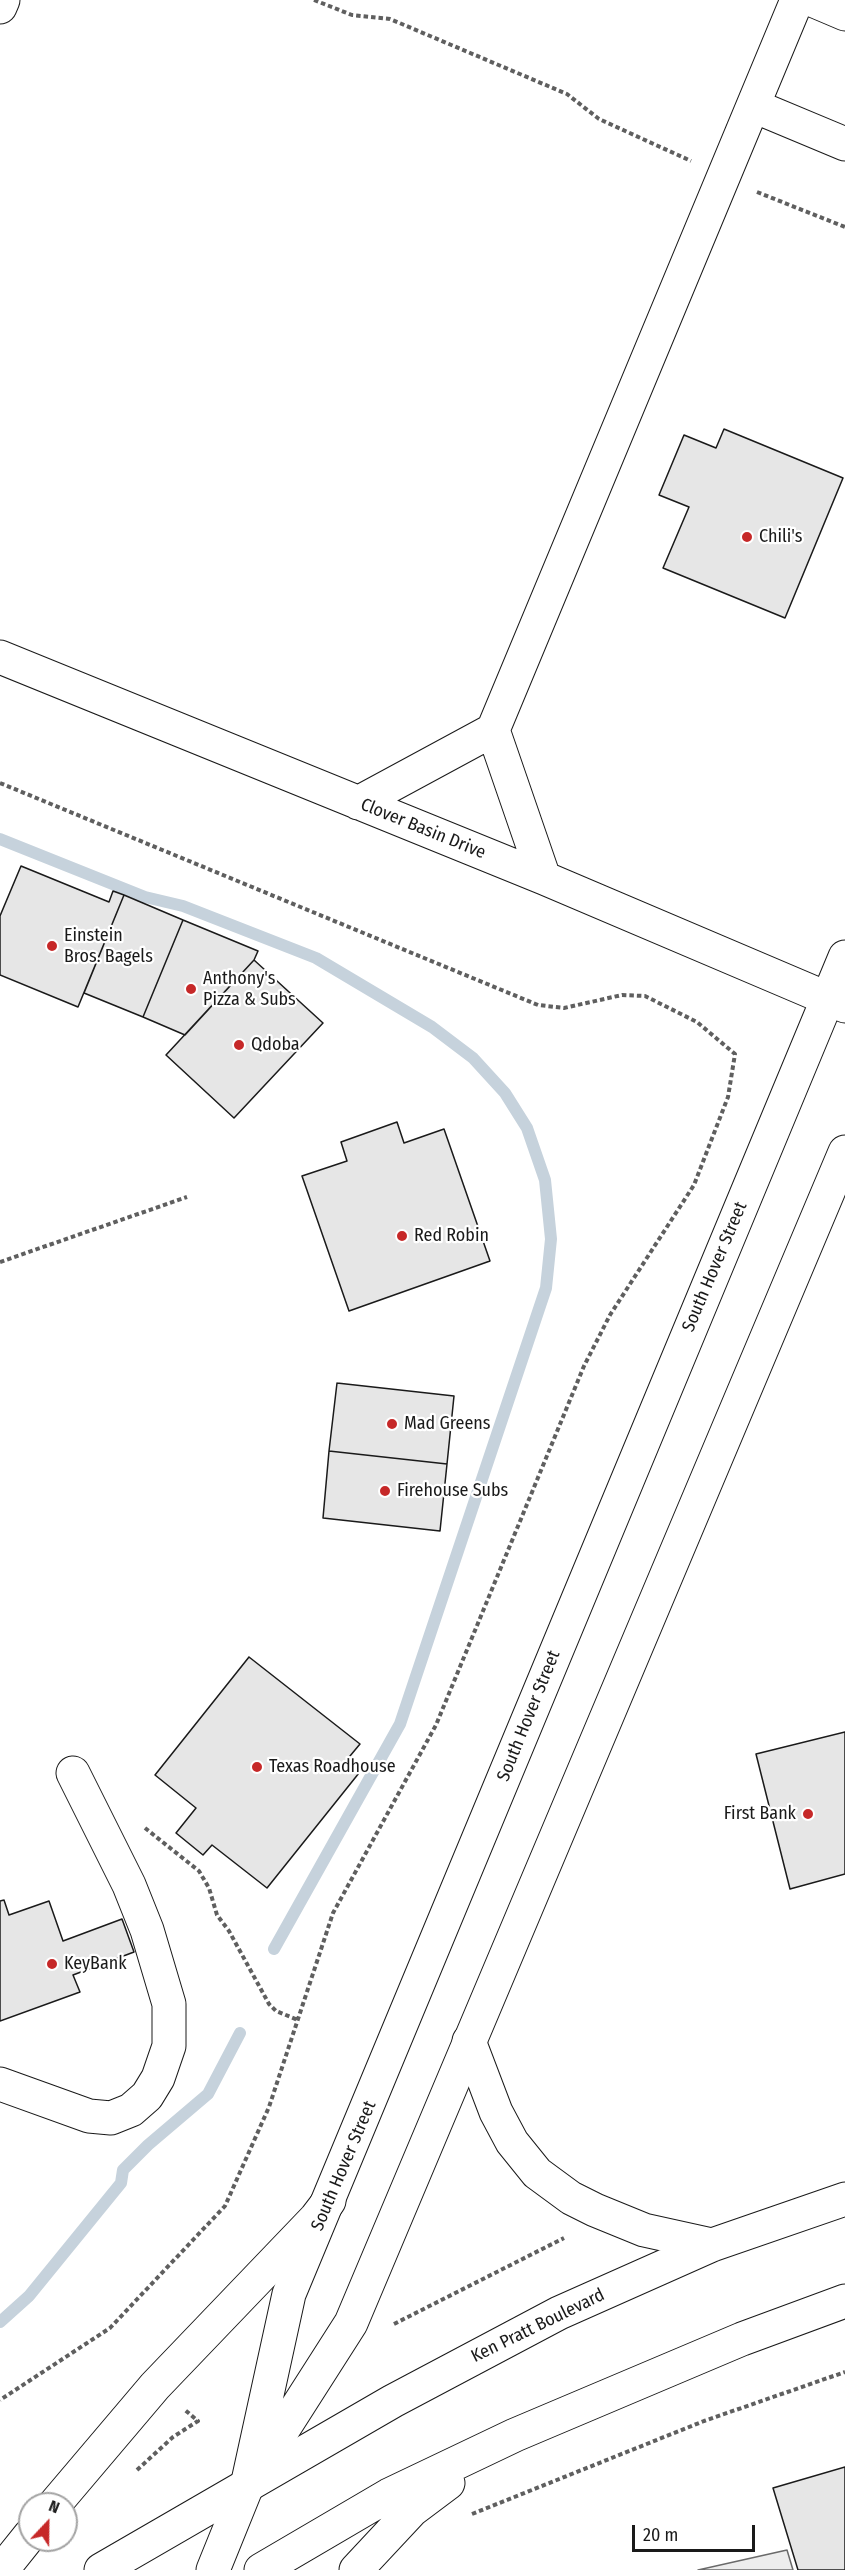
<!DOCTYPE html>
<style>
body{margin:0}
#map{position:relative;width:845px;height:2570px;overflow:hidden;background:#fff;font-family:"Fira Sans Condensed",sans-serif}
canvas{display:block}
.north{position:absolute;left:18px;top:2492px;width:60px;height:60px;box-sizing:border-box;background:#fff;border:2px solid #a3a3a3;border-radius:50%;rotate:22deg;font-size:16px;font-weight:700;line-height:24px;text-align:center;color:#1a1a1a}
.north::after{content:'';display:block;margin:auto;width:21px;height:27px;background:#c62828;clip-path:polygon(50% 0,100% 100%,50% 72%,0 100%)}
.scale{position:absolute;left:632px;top:2525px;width:123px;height:27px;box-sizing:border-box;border:3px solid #1a1a1a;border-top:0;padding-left:8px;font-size:18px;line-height:21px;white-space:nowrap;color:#1a1a1a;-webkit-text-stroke:4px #fff;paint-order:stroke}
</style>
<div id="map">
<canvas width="845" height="2570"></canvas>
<div class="north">N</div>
<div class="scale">20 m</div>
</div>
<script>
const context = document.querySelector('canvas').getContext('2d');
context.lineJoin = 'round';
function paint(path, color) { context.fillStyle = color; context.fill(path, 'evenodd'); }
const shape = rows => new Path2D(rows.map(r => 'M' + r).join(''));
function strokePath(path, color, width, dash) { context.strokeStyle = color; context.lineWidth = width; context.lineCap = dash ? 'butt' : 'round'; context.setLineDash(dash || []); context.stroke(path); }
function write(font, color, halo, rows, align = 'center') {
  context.font = font + ' "Fira Sans Condensed",sans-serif'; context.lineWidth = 4.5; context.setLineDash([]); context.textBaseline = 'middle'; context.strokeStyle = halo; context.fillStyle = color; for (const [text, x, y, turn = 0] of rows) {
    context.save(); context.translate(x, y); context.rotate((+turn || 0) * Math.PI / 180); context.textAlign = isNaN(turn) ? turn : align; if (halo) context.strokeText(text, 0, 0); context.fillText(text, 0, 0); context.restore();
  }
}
const parking = shape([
 [787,2550,793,2570,698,2570,787,2550]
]);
paint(parking, '#ededed');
strokePath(parking, '#6a6a6a', 1.5);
strokePath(shape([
 [0,839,145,897,183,906,316,958,432,1027,473,1058,505,1093,527,1128,545,1180,551,1239,546,1288,400,1724,274,1949],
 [0,2322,29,2296,121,2183,123,2170,148,2145,208,2094,240,2033]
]), '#c6d2dc', 12);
const building = shape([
 [724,429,843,478,785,618,663,568,689,507,659,495,684,435,716,448,724,429],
 [21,866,109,902,113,891,124,895,78,1007,0,975,0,916,21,866],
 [124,895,183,920,143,1017,84,993,124,895],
 [183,920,258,951,254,960,185,1035,143,1017,183,920],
 [254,960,323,1023,234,1118,166,1055,254,960],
 [397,1122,404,1143,444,1129,490,1261,349,1311,302,1176,347,1161,341,1142,397,1122],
 [337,1383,454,1396,447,1464,329,1451,337,1383],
 [329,1451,447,1464,440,1531,323,1518,329,1451],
 [249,1657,360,1744,345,1762,359,1773,267,1888,212,1845,203,1855,176,1833,196,1808,155,1775,249,1657],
 [845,1732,845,1874,790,1889,756,1754,845,1732],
 [4,1900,9,1915,49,1901,63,1941,122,1919,134,1952,73,1975,80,1992,0,2021,0,1901,4,1900],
 [845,2467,845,2570,798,2570,773,2488,845,2467]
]);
paint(building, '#e6e6e6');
strokePath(building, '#1a1a1a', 1.5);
const minor = shape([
 [812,0,845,14],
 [0,7,3,0],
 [754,106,845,144],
 [0,657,544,878,845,1006],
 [358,803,493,730],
 [544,878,493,730,797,0],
 [0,2084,89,2116,111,2118,131,2110,147,2096,158,2078,169,2046,169,2004,147,1930,129,1885,73,1773]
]);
const major = shape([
 [259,2467,351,2323,845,1152],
 [213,2570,247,2486,289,2294,845,957]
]);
const highway = shape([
 [469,2041,496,2112,512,2142,537,2173,571,2198,595,2210,644,2230,712,2245],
 [55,2504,155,2386,316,2218,329,2201],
 [2,2570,30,2535],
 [101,2570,393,2401,559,2313,712,2245,845,2199],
 [261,2570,389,2495,515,2435,742,2339,845,2301],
 [356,2570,412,2510,448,2483]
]);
strokePath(minor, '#1a1a1a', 35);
strokePath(major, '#1a1a1a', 35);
strokePath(highway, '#1a1a1a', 35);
strokePath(shape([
 [314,0,352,15,390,19,567,94,599,119,691,161],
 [757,192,845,227],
 [0,783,538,1005,564,1008,622,995,645,996,697,1022,735,1054,728,1097,694,1185,610,1315,584,1366,436,1725,333,1913,269,2107,225,2206,110,2328,0,2400],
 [0,1262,187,1197],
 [145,1828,199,1871,209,1888,217,1915,229,1931,269,2004,276,2011,298,2020],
 [394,2324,564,2238],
 [137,2470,173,2437,198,2421,185,2410],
 [472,2514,704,2421,845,2372]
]), '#5f5f5f', 4, [4.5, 3]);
strokePath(minor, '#fff', 33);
strokePath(major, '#fff', 33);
strokePath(highway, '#fff', 33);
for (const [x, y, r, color] of [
 [747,537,6,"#c62828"],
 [52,946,6,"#c62828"],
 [191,989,6,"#c62828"],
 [239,1045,6,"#c62828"],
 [402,1236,6,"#c62828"],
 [392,1424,6,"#c62828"],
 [385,1491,6,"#c62828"],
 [257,1767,6,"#c62828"],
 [808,1814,6,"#c62828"],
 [52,1964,6,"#c62828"]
]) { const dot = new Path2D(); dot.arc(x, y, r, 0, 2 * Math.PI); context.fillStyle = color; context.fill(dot); strokePath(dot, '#fff', 2); }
write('18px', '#1a1a1a', '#fff', [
 ["Chili's",759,537],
 ["Einstein",64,936],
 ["Bros. Bagels",64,957],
 ["Anthony's",203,979],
 ["Pizza & Subs",203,1000],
 ["Qdoba",251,1045],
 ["Red Robin",414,1236],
 ["Mad Greens",404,1424],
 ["Firehouse Subs",397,1491],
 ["Texas Roadhouse",269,1767],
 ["First Bank",796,1814,"right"],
 ["KeyBank",64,1964]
], 'left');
write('18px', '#1a1a1a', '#fff', [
 ["Clover Basin Drive",423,829,22],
 ["South Hover Street",715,1267,-67],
 ["South Hover Street",529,1716,-68],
 ["South Hover Street",344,2166,-67],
 ["Ken Pratt Boulevard",538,2326,-26]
]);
</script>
